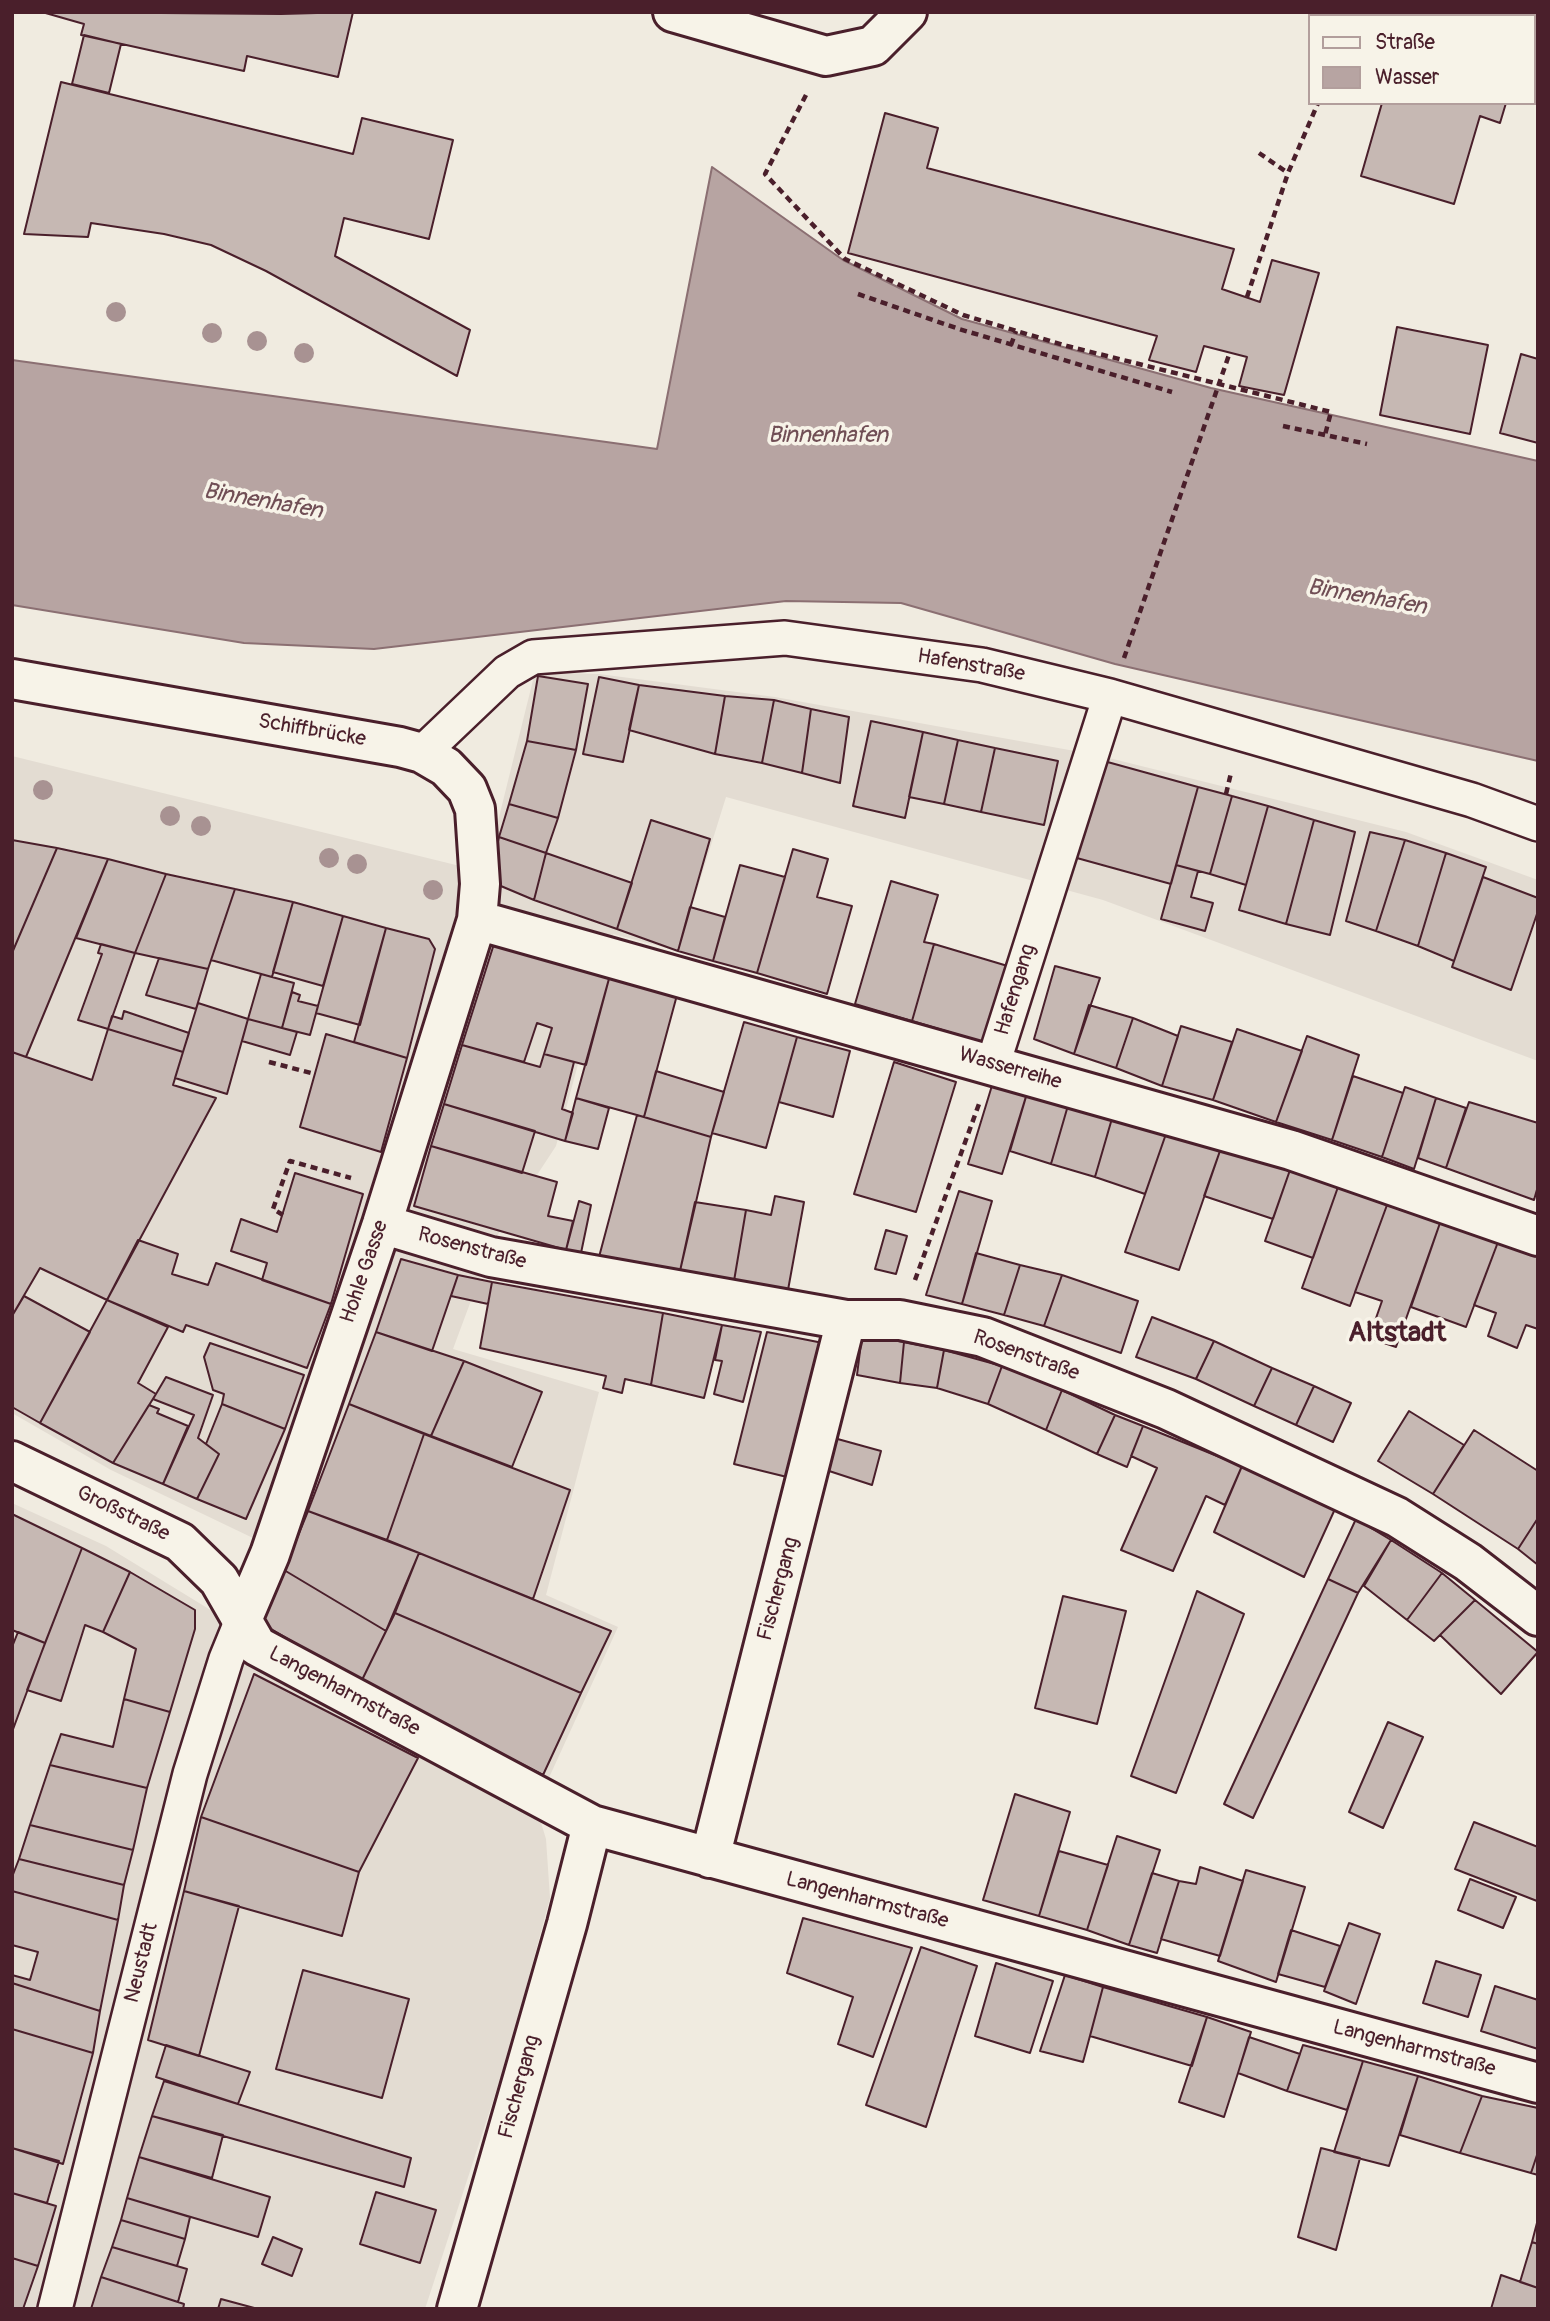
<!DOCTYPE html>
<meta charset="utf-8">
<style>
body{margin:0}
#map{position:relative;width:1550px;height:2321px;overflow:hidden;background:#f0ebe0;font-family:Pangolin,sans-serif}
canvas{display:block}
.frame{position:absolute;inset:0;border:14px solid #4a1f2b;pointer-events:none}
.legend{position:absolute;left:1308px;top:14px;width:228px;height:91px;box-sizing:border-box;background:#f7f3e8;border:2px solid #b29e9c;margin:0;padding:9px 12px;list-style:none;font-size:21px;color:#4a1f2b}
.legend li{display:flex;align-items:center;gap:14px;height:35px}
.legend b{width:35px;border:2px solid #b29e9c}
</style>
<div id="map">
<canvas width="1550" height="2321"></canvas>
<div class="frame"></div>
<ul class="legend">
<li><b style="height:9px;background:#f7f3e8"></b>Straße</li>
<li><b style="height:19px;background:#b7a4a2"></b>Wasser</li>
</ul>
</div>
<script>
const context = document.querySelector('canvas').getContext('2d');
context.lineJoin = 'round';
function paint(path, color) { context.fillStyle = color; context.fill(path, 'evenodd'); }
const shape = rows => new Path2D(rows.map(r => 'M' + r).join(''));
function strokePath(path, color, width, dash) { context.strokeStyle = color; context.lineWidth = width; context.lineCap = dash ? 'butt' : 'round'; context.setLineDash(dash || []); context.stroke(path); }
function write(font, color, halo, rows, align = 'center') {
  context.font = font + ' Pangolin,sans-serif'; context.lineWidth = 7; context.setLineDash([]); context.textBaseline = 'middle'; context.strokeStyle = halo; context.fillStyle = color; for (const [text, x, y, turn = 0] of rows) {
    context.save(); context.translate(x, y); context.rotate((+turn || 0) * Math.PI / 180); context.textAlign = isNaN(turn) ? turn : align; if (halo) context.strokeText(text, 0, 0); context.fillText(text, 0, 0); context.restore();
  }
}
paint(shape([
 [535,672,599,674,775,697,1097,755,1406,832,1538,880,1538,1061,1103,900,726,797,678,951,613,934,556,1146,495,1239,401,1212],
 [12,756,460,866,463,914,373,1226,253,1538,111,1470,12,1413],
 [390,1243,482,1271,453,1349,599,1392,546,1595,618,1627,536,1806,546,1839,550,1898,508,2055,425,2309,12,2309,12,1503,106,1546,222,1617]
]), '#e3dcd2');
const water = shape([
 [712,167,843,260,962,319,1211,388,1538,461,1538,761,1115,664,901,603,786,601,374,649,244,643,12,605,12,360,657,449,712,167]
]);
paint(water, '#b7a4a2');
strokePath(water, '#8b6f72', 2);
const building = shape([
 [42,12,281,14,353,12,338,77,247,56,244,71,81,35,84,24,42,12],
 [1436,12,1538,12,1538,36,1534,35,1534,16,1435,16,1436,12],
 [84,35,121,44,109,93,72,84,84,35],
 [61,82,353,154,362,118,453,140,429,239,344,218,335,256,470,330,457,376,266,271,211,245,164,234,91,223,88,237,24,234,61,82],
 [1382,103,1506,103,1500,123,1480,116,1454,204,1361,176,1382,103],
 [885,113,938,128,927,168,1234,249,1222,289,1260,302,1272,260,1319,273,1284,395,1239,386,1247,357,1204,346,1196,372,1149,360,1157,336,848,253,885,113],
 [1397,327,1488,345,1470,434,1380,415,1397,327],
 [1521,354,1538,359,1538,443,1500,433,1521,354],
 [538,676,588,684,576,750,527,741,538,676],
 [599,677,639,685,623,762,583,754,599,677],
 [639,685,725,696,715,754,629,730,639,685],
 [725,696,774,700,762,763,715,754,725,696],
 [774,700,811,709,802,773,762,763,774,700],
 [811,709,849,717,840,783,802,773,811,709],
 [871,721,923,732,905,818,853,806,871,721],
 [923,732,958,740,944,804,909,797,923,732],
 [958,740,995,748,981,812,944,804,958,740],
 [527,741,576,750,558,818,509,804,527,741],
 [995,748,1058,761,1044,825,981,812,995,748],
 [1093,758,1198,787,1171,884,1066,855,1093,758],
 [1198,787,1232,796,1210,874,1176,865,1198,787],
 [1232,796,1268,806,1246,885,1210,874,1232,796],
 [509,804,558,818,546,853,499,837,509,804],
 [1268,806,1314,820,1286,924,1239,910,1268,806],
 [651,820,710,839,678,951,617,929,651,820],
 [1314,820,1355,832,1330,935,1286,924,1314,820],
 [1370,832,1405,840,1376,931,1346,921,1370,832],
 [499,837,546,853,534,900,489,881,499,837],
 [12,840,57,848,12,953,12,840],
 [1405,840,1446,853,1418,946,1376,931,1405,840],
 [57,848,108,859,26,1057,12,1052,12,953,57,848],
 [793,849,828,859,817,897,852,906,827,994,757,973,793,849],
 [546,853,632,883,617,929,534,900,546,853],
 [1446,853,1486,867,1454,961,1418,946,1446,853],
 [108,859,166,874,135,953,76,938,108,859],
 [740,865,785,877,757,973,713,961,740,865],
 [1176,865,1198,871,1191,897,1213,903,1205,931,1161,919,1176,865],
 [166,874,235,889,208,969,135,953,166,874],
 [1483,877,1538,898,1538,911,1511,990,1452,967,1483,877],
 [891,881,938,895,924,942,934,944,912,1021,855,1004,891,881],
 [235,889,293,902,272,977,211,960,235,889],
 [293,902,343,916,323,986,273,972,293,902],
 [690,907,725,917,713,961,678,951,690,907],
 [343,916,386,928,360,1025,316,1013,343,916],
 [386,928,429,939,435,949,407,1058,354,1042,386,928],
 [499,943,610,975,586,1065,544,1054,552,1028,537,1023,524,1062,462,1045,493,947,499,943],
 [101,944,135,953,108,1029,78,1020,102,954,98,953,101,944],
 [934,944,1011,967,989,1044,912,1021,934,944],
 [159,958,208,969,196,1009,146,995,159,958],
 [1055,966,1100,978,1074,1054,1034,1039,1055,966],
 [261,974,294,983,282,1028,248,1019,261,974],
 [610,975,677,995,644,1117,576,1098,610,975],
 [292,992,300,995,298,1001,318,1006,310,1035,282,1028,292,992],
 [198,1003,248,1019,227,1094,175,1078,198,1003],
 [1089,1005,1133,1018,1116,1068,1074,1054,1089,1005],
 [124,1011,189,1033,183,1052,108,1029,112,1016,122,1019,124,1011],
 [1133,1018,1178,1036,1162,1086,1116,1068,1133,1018],
 [248,1019,297,1032,290,1055,242,1041,248,1019],
 [744,1022,797,1037,766,1148,712,1133,744,1022],
 [1181,1026,1232,1042,1213,1100,1162,1086,1181,1026],
 [108,1029,183,1052,173,1085,216,1098,107,1300,40,1268,12,1316,12,1052,92,1080,108,1029],
 [1237,1029,1302,1051,1276,1122,1213,1100,1237,1029],
 [326,1034,407,1058,381,1152,300,1127,326,1034],
 [1307,1036,1359,1055,1332,1140,1276,1122,1307,1036],
 [797,1037,850,1051,833,1117,779,1102,797,1037],
 [462,1045,540,1067,544,1054,574,1062,562,1109,573,1113,565,1141,444,1104,462,1045],
 [894,1062,956,1082,916,1212,854,1194,894,1062],
 [656,1071,724,1092,711,1137,644,1117,656,1071],
 [1353,1076,1403,1093,1382,1157,1332,1140,1353,1076],
 [994,1079,1028,1090,1002,1174,968,1164,994,1079],
 [1405,1087,1436,1098,1414,1169,1382,1157,1405,1087],
 [1028,1090,1069,1102,1051,1164,1010,1151,1028,1090],
 [576,1098,609,1108,598,1149,565,1141,576,1098],
 [1436,1098,1466,1108,1446,1168,1418,1158,1436,1098],
 [1069,1102,1113,1115,1095,1177,1051,1164,1069,1102],
 [1469,1102,1538,1123,1538,1186,1534,1200,1446,1168,1469,1102],
 [444,1104,535,1131,522,1173,431,1146,444,1104],
 [637,1115,711,1137,680,1271,599,1257,637,1115],
 [1113,1115,1167,1131,1145,1194,1095,1177,1113,1115],
 [1167,1131,1221,1148,1179,1270,1125,1252,1167,1131],
 [431,1146,557,1182,548,1216,573,1221,566,1250,414,1206,431,1146],
 [1221,1148,1290,1170,1273,1219,1204,1196,1221,1148],
 [1290,1170,1338,1187,1313,1258,1265,1241,1290,1170],
 [295,1173,363,1194,331,1304,262,1280,267,1263,231,1251,241,1219,277,1232,295,1173],
 [1338,1187,1387,1205,1350,1306,1302,1288,1338,1187],
 [959,1191,992,1201,962,1304,926,1295,959,1191],
 [775,1196,804,1202,788,1290,734,1281,746,1210,771,1215,775,1196],
 [579,1201,591,1205,581,1253,566,1250,579,1201],
 [695,1202,746,1210,734,1281,680,1271,695,1202],
 [1387,1205,1440,1223,1396,1347,1369,1338,1382,1301,1355,1292,1387,1205],
 [1440,1223,1498,1242,1466,1327,1411,1307,1440,1223],
 [886,1230,907,1236,896,1274,875,1269,886,1230],
 [138,1240,178,1254,172,1274,208,1285,216,1263,331,1304,307,1368,186,1325,183,1332,107,1300,138,1240],
 [1498,1242,1538,1256,1538,1329,1526,1325,1517,1348,1488,1336,1496,1313,1474,1305,1498,1242],
 [976,1253,1020,1265,1004,1315,962,1304,976,1253],
 [401,1259,458,1275,432,1351,376,1332,401,1259],
 [1020,1265,1062,1275,1044,1326,1004,1315,1020,1265],
 [458,1275,492,1282,488,1304,451,1296,458,1275],
 [1062,1275,1138,1301,1121,1353,1044,1326,1062,1275],
 [492,1282,663,1313,651,1385,625,1379,622,1393,603,1388,606,1376,480,1348,492,1282],
 [24,1296,90,1332,40,1423,12,1407,12,1316,24,1296],
 [107,1300,168,1327,138,1383,156,1394,113,1463,40,1423,107,1300],
 [663,1313,722,1325,704,1398,651,1385,663,1313],
 [1152,1317,1214,1341,1196,1379,1136,1357,1152,1317],
 [722,1325,761,1332,743,1402,714,1394,722,1361,715,1360,722,1325],
 [376,1332,464,1361,431,1436,349,1404,376,1332],
 [767,1332,823,1343,791,1478,734,1464,767,1332],
 [862,1335,904,1342,900,1383,857,1375,862,1335],
 [1214,1341,1272,1368,1254,1406,1196,1379,1214,1341],
 [904,1342,944,1350,937,1388,900,1383,904,1342],
 [210,1343,304,1375,285,1429,222,1404,224,1394,213,1390,204,1357,210,1343],
 [944,1350,1002,1366,988,1404,937,1388,944,1350],
 [464,1361,542,1392,512,1467,431,1436,464,1361],
 [1002,1366,1062,1390,1046,1430,988,1404,1002,1366],
 [1272,1368,1314,1386,1296,1425,1254,1406,1272,1368],
 [166,1377,213,1395,198,1438,219,1454,197,1499,163,1484,194,1415,153,1399,166,1377],
 [1314,1386,1351,1403,1333,1442,1296,1425,1314,1386],
 [1062,1390,1115,1415,1097,1454,1046,1430,1062,1390],
 [222,1404,285,1429,246,1519,197,1499,219,1454,206,1444,222,1404],
 [349,1404,424,1434,387,1540,308,1511,349,1404],
 [149,1405,159,1409,157,1413,188,1426,163,1484,113,1463,149,1405],
 [1409,1411,1464,1445,1433,1494,1378,1461,1409,1411],
 [1115,1415,1143,1426,1127,1467,1097,1454,1115,1415],
 [1143,1426,1242,1466,1225,1505,1206,1496,1173,1571,1121,1550,1157,1468,1131,1456,1143,1426],
 [1474,1430,1538,1471,1538,1518,1518,1549,1433,1494,1474,1430],
 [424,1434,570,1490,533,1599,387,1540,424,1434],
 [834,1438,881,1451,872,1485,826,1470,834,1438],
 [1242,1466,1335,1509,1304,1577,1214,1532,1242,1466],
 [308,1511,419,1553,386,1631,284,1570,308,1511],
 [12,1514,82,1548,45,1643,12,1630,12,1514],
 [1538,1518,1538,1565,1518,1549,1538,1518],
 [1356,1519,1391,1540,1358,1593,1328,1579,1356,1519],
 [1391,1540,1442,1573,1407,1620,1364,1586,1391,1540],
 [82,1548,130,1572,103,1632,85,1625,61,1701,27,1690,82,1548],
 [419,1553,611,1631,581,1693,395,1613,419,1553],
 [284,1570,386,1631,361,1682,261,1623,284,1570],
 [130,1572,195,1610,195,1629,170,1712,124,1699,136,1649,103,1632,130,1572],
 [1442,1573,1475,1600,1434,1641,1407,1620,1442,1573],
 [1328,1579,1358,1593,1253,1818,1224,1804,1328,1579],
 [1197,1591,1244,1614,1176,1793,1131,1776,1197,1591],
 [1063,1596,1126,1611,1097,1724,1035,1708,1063,1596],
 [1475,1600,1538,1652,1501,1694,1440,1635,1475,1600],
 [395,1613,581,1693,543,1775,361,1682,395,1613],
 [18,1632,45,1643,12,1732,12,1647,18,1632],
 [254,1674,418,1758,359,1872,201,1817,254,1674],
 [124,1699,170,1712,147,1788,50,1765,61,1734,113,1747,124,1699],
 [1388,1722,1423,1737,1383,1828,1349,1812,1388,1722],
 [50,1765,147,1788,133,1850,30,1825,50,1765],
 [1015,1794,1070,1812,1039,1916,983,1900,1015,1794],
 [201,1817,359,1872,342,1936,184,1891,201,1817],
 [1474,1822,1538,1847,1537,1901,1455,1869,1474,1822],
 [30,1825,133,1850,124,1885,19,1859,30,1825],
 [1117,1836,1160,1850,1129,1945,1087,1930,1117,1836],
 [1059,1851,1108,1865,1087,1930,1039,1916,1059,1851],
 [19,1859,124,1885,118,1920,12,1891,12,1877,19,1859],
 [1200,1867,1243,1881,1220,1956,1161,1939,1179,1881,1196,1884,1200,1867],
 [1246,1870,1305,1887,1276,1982,1218,1961,1246,1870],
 [1152,1873,1179,1881,1157,1953,1129,1945,1152,1873],
 [1470,1879,1516,1897,1503,1928,1458,1910,1470,1879],
 [12,1891,118,1920,100,2011,12,1983,12,1975,30,1980,38,1952,12,1945,12,1891],
 [184,1891,239,1906,199,2056,148,2040,184,1891],
 [803,1918,912,1948,873,2057,838,2044,853,1997,787,1973,803,1918],
 [1349,1923,1380,1934,1356,2004,1324,1991,1349,1923],
 [1291,1930,1340,1946,1325,1987,1278,1974,1291,1930],
 [921,1947,977,1966,926,2127,866,2105,921,1947],
 [1436,1961,1481,1975,1468,2017,1423,2003,1436,1961],
 [996,1963,1053,1981,1030,2053,975,2036,996,1963],
 [303,1970,409,1999,382,2098,276,2069,303,1970],
 [1065,1975,1103,1987,1083,2062,1040,2051,1065,1975],
 [12,1983,100,2011,93,2053,12,2029,12,1983],
 [1495,1986,1538,2000,1538,2049,1481,2031,1495,1986],
 [1103,1987,1207,2017,1192,2066,1090,2036,1103,1987],
 [1207,2017,1251,2032,1224,2117,1179,2102,1207,2017],
 [12,2029,93,2053,63,2164,12,2148,12,2029],
 [1249,2037,1300,2054,1287,2091,1238,2073,1249,2037],
 [166,2045,250,2072,238,2104,156,2077,166,2045],
 [1303,2045,1363,2061,1347,2110,1287,2091,1303,2045],
 [1363,2061,1418,2076,1389,2166,1334,2152,1363,2061],
 [1418,2076,1482,2096,1460,2153,1400,2135,1418,2076],
 [164,2081,411,2158,404,2187,152,2116,164,2081],
 [1482,2096,1538,2108,1538,2152,1531,2173,1460,2153,1482,2096],
 [152,2116,223,2135,212,2178,139,2157,152,2116],
 [12,2148,59,2161,47,2203,12,2193,12,2148],
 [1321,2148,1360,2158,1336,2250,1298,2237,1321,2148],
 [1538,2152,1538,2175,1531,2173,1538,2152],
 [139,2157,270,2197,258,2237,127,2198,139,2157],
 [376,2192,436,2210,420,2263,360,2244,376,2192],
 [12,2193,56,2206,38,2266,12,2258,12,2193],
 [127,2198,190,2217,185,2239,121,2220,127,2198],
 [1538,2219,1538,2244,1532,2242,1538,2219],
 [121,2220,185,2239,177,2266,112,2247,121,2220],
 [273,2237,302,2249,292,2276,262,2264,273,2237],
 [1532,2242,1538,2244,1538,2288,1520,2282,1532,2242],
 [112,2247,187,2269,178,2302,101,2277,112,2247],
 [12,2258,38,2266,23,2309,12,2309,12,2258],
 [1501,2275,1538,2288,1538,2309,1491,2309,1501,2275],
 [101,2277,184,2304,183,2309,91,2309,101,2277],
 [221,2299,258,2309,218,2309,221,2299]
]);
paint(building, '#c6b8b3');
strokePath(building, '#4a1f2b', 2);
const pedestrian = shape([
 [422,753,507,672,533,657,785,638,982,665,1110,696,1472,800,1538,824],
 [993,1064,1110,696],
 [55,2309,190,1774,226,1659,242,1620]
]);
const minor = shape([
 [673,12,826,56,873,46,907,12],
 [12,679,400,747,422,753,446,767,467,789,475,809,480,884,477,920,382,1224,270,1554,242,1620],
 [477,920,1291,1150,1538,1236],
 [382,1224,491,1257,846,1320,900,1320,983,1337,1166,1409,1397,1517,1468,1562,1538,1616],
 [12,1461,180,1542,219,1580,257,1646,592,1825,1538,2083],
 [710,1858,846,1320],
 [457,2309,567,1924,592,1825]
]);
strokePath(pedestrian, '#4a1f2b', 38);
strokePath(minor, '#4a1f2b', 44);
strokePath(shape([
 [1358,16,1359,12],
 [806,95,765,174,845,259,963,315,1067,346,1331,412,1325,435],
 [1259,153,1288,173],
 [858,294,959,329,1172,392],
 [1247,297,1288,173,1318,103],
 [1011,345,1016,331],
 [1283,426,1367,444],
 [1124,658,1230,352],
 [1226,794,1231,773],
 [269,1062,315,1074],
 [283,1215,273,1209,290,1161,351,1178],
 [915,1280,979,1104]
]), '#4a1f2b', 4.5, [7, 5]);
strokePath(pedestrian, '#f7f3e8', 33);
strokePath(minor, '#f7f3e8', 38);
context.fillStyle = '#a89292';
for (const [x, y] of [
 [116,312],
 [212,333],
 [257,341],
 [304,353],
 [43,790],
 [170,816],
 [201,826],
 [329,858],
 [357,864],
 [433,890]
]) { context.beginPath(); context.arc(x, y, 10, 0, 2 * Math.PI); context.fill(); }
write('21px', '#4a1f2b', '#f7f3e8', [
 ["Hafenstraße",971,666,10],
 ["Schiffbrücke",312,731,10],
 ["Hafengang",1016,990,-73],
 ["Wasserreihe",1010,1069,16],
 ["Rosenstraße",472,1249,15],
 ["Hohle Gasse",365,1272,-71],
 ["Rosenstraße",1026,1356,20],
 ["Großstraße",123,1514,26],
 ["Fischergang",779,1589,-75],
 ["Langenharmstraße",344,1692,28],
 ["Langenharmstraße",867,1901,15],
 ["Neustadt",142,1963,-76],
 ["Langenharmstraße",1414,2049,15],
 ["Fischergang",520,2087,-75]
]);
write('italic 23px', '#704e55', '#f7f3e8', [
 ["Binnenhafen",828,436],
 ["Binnenhafen",263,502,10],
 ["Binnenhafen",1367,598,10]
]);
write('bold 28px', '#4a1f2b', '#f7f3e8', [
 ["Altstadt",1397,1334]
]);
</script>
